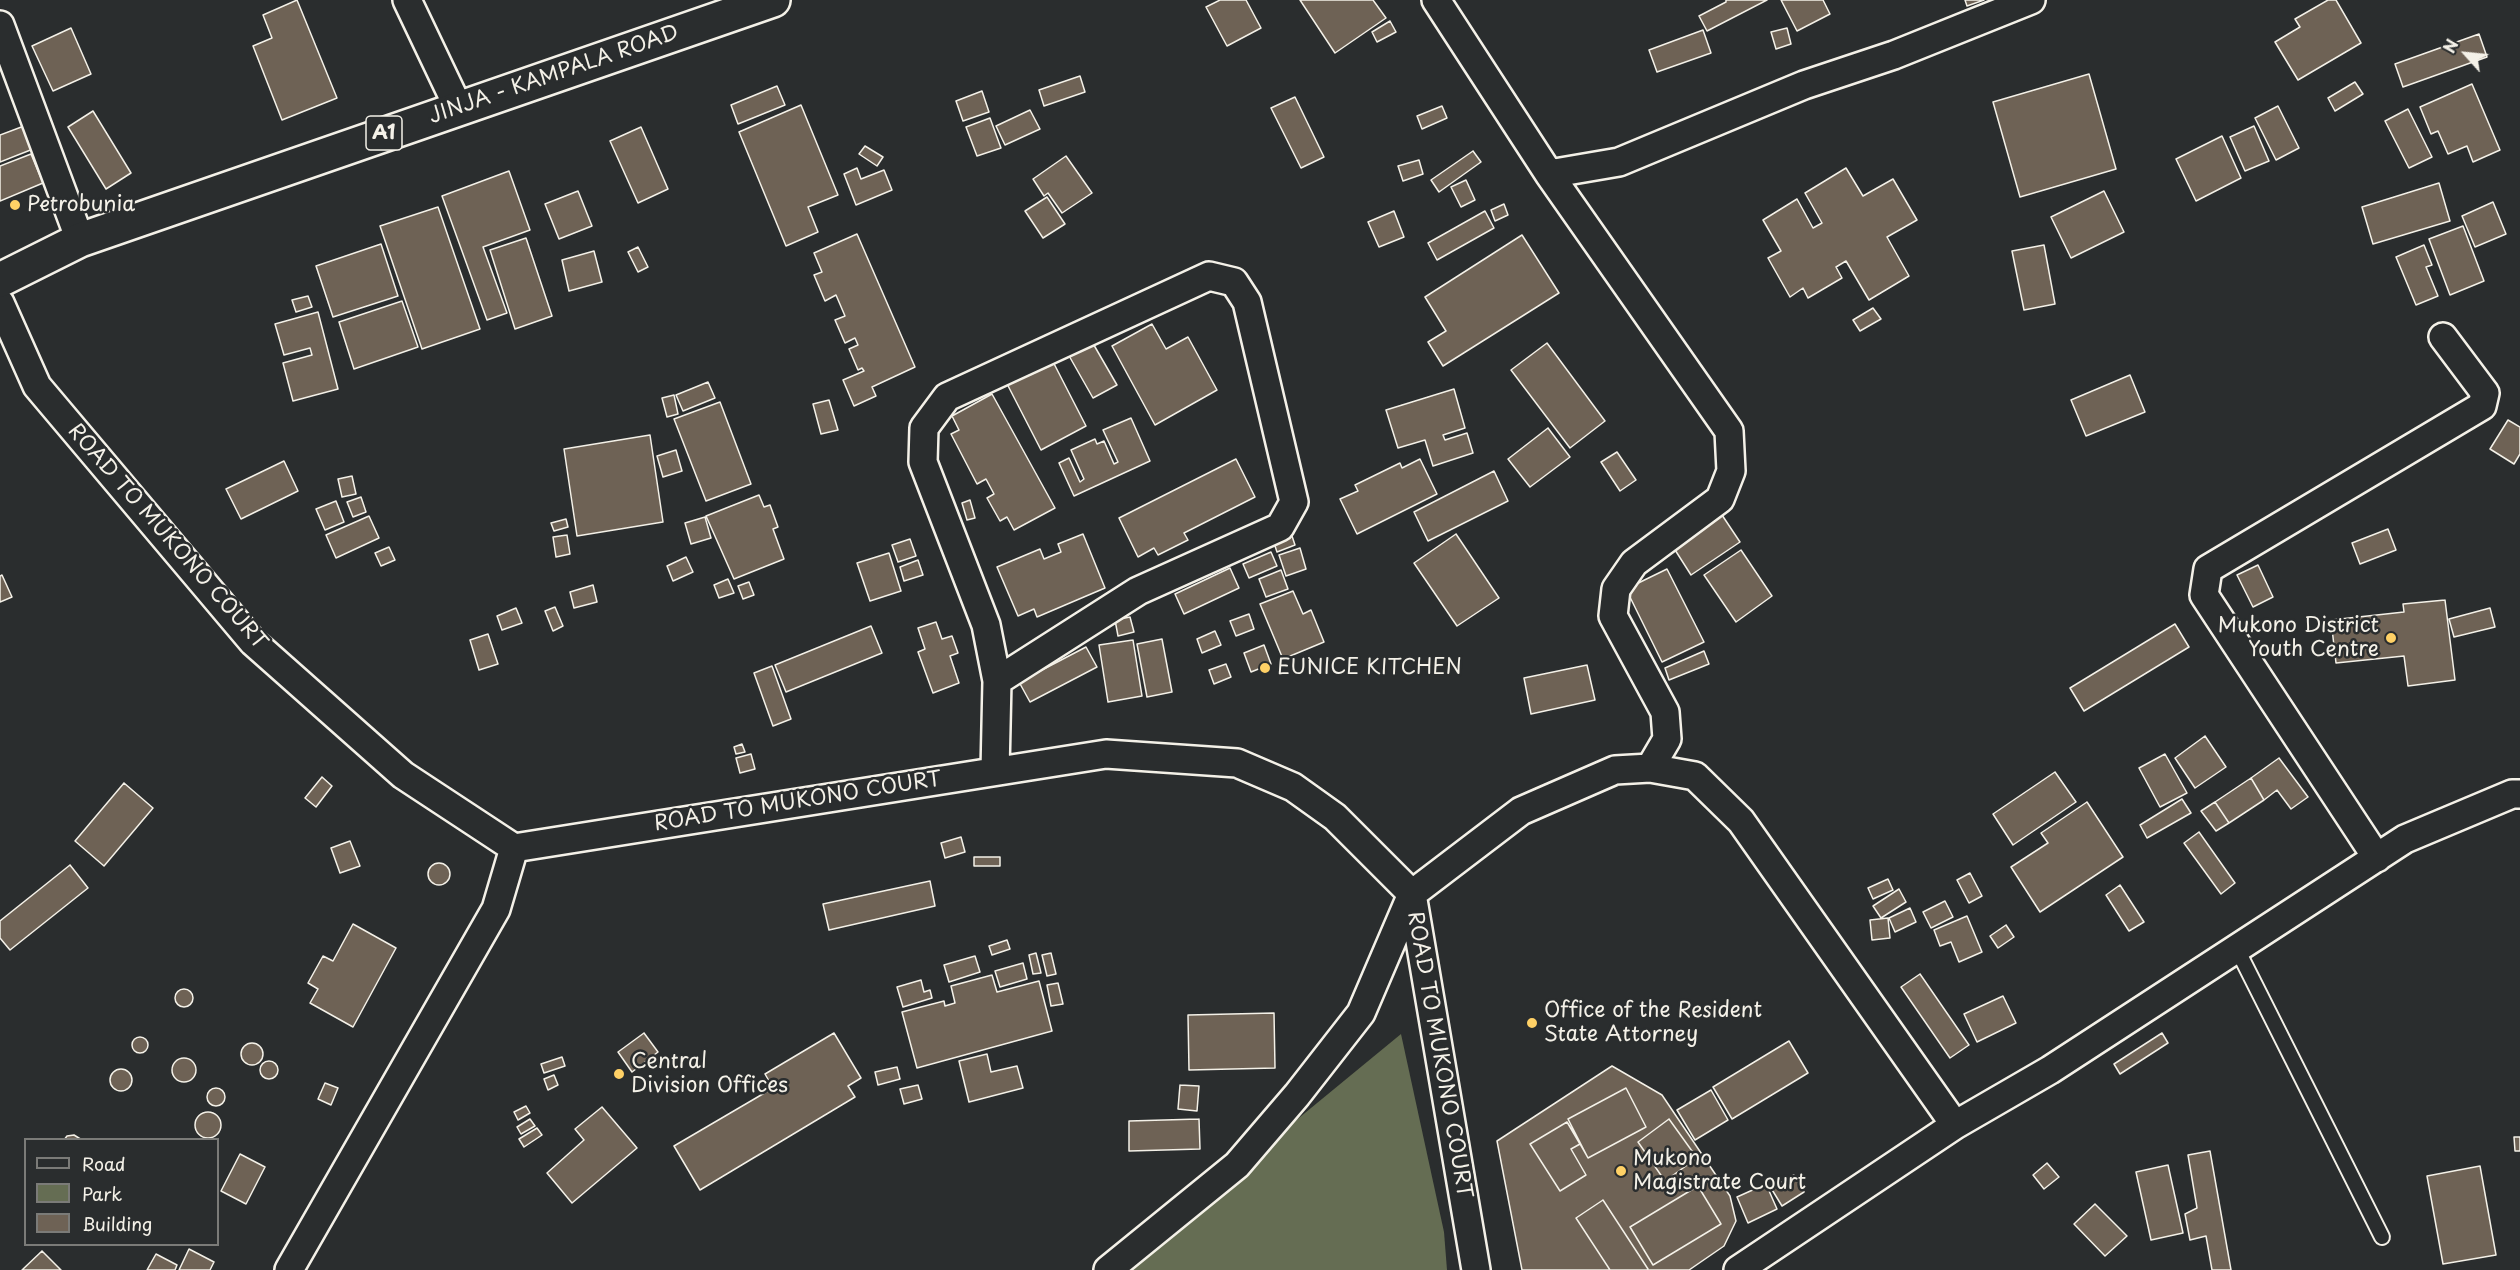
<!DOCTYPE html>
<style>
body{margin:0}
#map{position:relative;width:2520px;height:1270px;overflow:hidden;background:#2a2d2e;font-family:"Playpen Sans",sans-serif}
canvas{display:block}
.legend{position:absolute;left:24px;top:1138px;width:195px;height:108px;box-sizing:border-box;background:#2a2d2e;border:2px solid #7b7b78;margin:0;padding:8px 10px;list-style:none;font-size:18px;color:#f4f1e8}
.legend li{display:flex;align-items:center;gap:12px;height:30px}
.legend b{width:30px;border:2px solid #7b7b78}
.north{position:absolute;left:2436px;top:24px;width:60px;height:60px;-webkit-text-stroke:4px #2a2d2e;paint-order:stroke;rotate:297deg;font-size:16px;font-weight:700;line-height:24px;text-align:center;color:#f4f1e8}
.north::after{content:'';display:block;margin:auto;width:21px;height:27px;background:#f4f1e8;clip-path:polygon(50% 0,100% 100%,50% 72%,0 100%)}
</style>
<div id="map">
<canvas width="2520" height="1270"></canvas>
<ul class="legend">
<li><b style="height:8px;background:#2a2d2e"></b>Road</li>
<li><b style="height:16px;background:#656d53"></b>Park</li>
<li><b style="height:16px;background:#6e6255"></b>Building</li>
</ul>
<div class="north">N</div>
</div>
<script>
const context = document.querySelector('canvas').getContext('2d');
context.lineJoin = 'round';
function paint(path, color) { context.fillStyle = color; context.fill(path, 'evenodd'); }
const shape = rows => new Path2D(rows.map(r => 'M' + r).join(''));
function strokePath(path, color, width, dash) { context.strokeStyle = color; context.lineWidth = width; context.lineCap = dash ? 'butt' : 'round'; context.setLineDash(dash || []); context.stroke(path); }
function write(font, color, halo, rows, align = 'center') {
  context.font = font + ' "Playpen Sans",sans-serif'; context.lineWidth = 5; context.setLineDash([]); context.textBaseline = 'middle'; context.strokeStyle = halo; context.fillStyle = color; for (const [text, x, y, turn = 0] of rows) {
    context.save(); context.translate(x, y); context.rotate((+turn || 0) * Math.PI / 180); context.textAlign = isNaN(turn) ? turn : align; if (halo) context.strokeText(text, 0, 0); context.fillText(text, 0, 0); context.restore();
  }
}
paint(shape([
 [1401,1034,1444,1232,1447,1270,1114,1270]
]), '#656d53');
const building = shape([
 [297,0,337,98,282,120,253,46,272,38,263,15,297,0],
 [1220,0,1246,0,1261,28,1227,46,1206,7,1220,0],
 [1300,0,1373,0,1386,18,1335,53,1300,0],
 [1726,0,1767,0,1707,31,1699,16,1726,2,1726,0],
 [1781,0,1823,0,1830,14,1797,31,1781,0],
 [1965,0,1984,0,1967,6,1965,0],
 [2328,0,2336,0,2361,43,2298,80,2275,42,2300,27,2295,19,2328,0],
 [1390,21,1396,32,1377,42,1372,32,1390,21],
 [71,28,91,74,53,91,32,46,71,28],
 [1787,28,1791,44,1776,49,1771,32,1787,28],
 [1703,30,1711,53,1657,72,1649,50,1703,30],
 [2479,34,2487,57,2403,87,2395,64,2479,34],
 [2089,74,2116,169,2020,197,1993,102,2089,74],
 [1080,76,1085,92,1044,106,1039,90,1080,76],
 [2355,82,2363,94,2335,111,2328,98,2355,82],
 [2472,84,2500,150,2473,162,2467,146,2448,154,2438,131,2431,134,2420,107,2472,84],
 [777,86,785,105,738,124,731,105,777,86],
 [982,91,989,112,963,121,956,101,982,91],
 [1295,97,1324,157,1301,168,1271,108,1295,97],
 [801,105,838,195,808,207,818,232,786,246,739,132,801,105],
 [1442,106,1447,118,1422,129,1417,116,1442,106],
 [2278,106,2299,148,2276,160,2255,118,2278,106],
 [2408,109,2432,157,2409,168,2385,121,2408,109],
 [1030,110,1040,129,1005,145,996,126,1030,110],
 [93,111,131,173,106,189,68,127,93,111],
 [990,118,1001,148,977,156,966,127,990,118],
 [24,126,33,149,0,162,0,135,24,126],
 [2254,126,2269,161,2245,171,2230,137,2254,126],
 [641,127,668,189,638,203,610,141,641,127],
 [2222,136,2241,178,2196,201,2176,159,2222,136],
 [865,146,883,157,877,166,859,154,865,146],
 [1473,151,1481,162,1439,192,1431,180,1473,151],
 [31,154,43,183,0,201,0,166,31,154],
 [1066,156,1092,193,1062,213,1048,193,1044,196,1033,179,1066,156],
 [1419,160,1423,174,1403,181,1398,166,1419,160],
 [857,168,861,179,884,170,892,190,856,205,844,174,857,168],
 [1846,168,1863,196,1893,179,1917,220,1887,237,1909,276,1869,300,1846,261,1836,267,1842,278,1808,298,1803,288,1790,297,1768,258,1781,251,1763,220,1797,199,1813,228,1822,223,1805,193,1846,168],
 [509,171,530,230,483,247,507,313,487,320,442,196,509,171],
 [1466,180,1475,200,1461,207,1451,187,1466,180],
 [2439,183,2450,221,2373,244,2362,207,2439,183],
 [578,191,592,226,559,239,545,204,578,191],
 [2104,191,2124,232,2071,258,2051,217,2104,191],
 [1047,197,1065,224,1043,238,1025,211,1047,197],
 [2493,202,2506,234,2475,247,2462,216,2493,202],
 [1504,204,1508,215,1495,221,1491,210,1504,204],
 [438,207,480,329,422,349,380,226,438,207],
 [1394,211,1404,237,1379,247,1368,222,1394,211],
 [1485,211,1494,228,1437,260,1428,243,1485,211],
 [2463,226,2484,281,2450,295,2429,239,2463,226],
 [857,234,915,367,872,387,876,396,854,406,843,380,864,371,862,368,858,370,849,349,858,345,855,338,845,343,835,320,845,316,836,295,825,301,814,275,822,272,814,253,857,234],
 [1522,235,1559,293,1443,366,1428,342,1446,331,1425,297,1522,235],
 [526,238,552,316,515,329,490,250,526,238],
 [381,244,398,296,333,317,316,266,381,244],
 [2044,245,2055,304,2024,310,2012,251,2044,245],
 [2424,245,2432,265,2426,267,2438,296,2416,305,2396,257,2424,245],
 [638,247,648,267,638,272,628,252,638,247],
 [594,251,602,282,569,291,562,260,594,251],
 [308,296,312,307,296,312,292,300,308,296],
 [402,301,418,347,354,369,339,322,402,301],
 [1873,308,1881,319,1860,331,1853,320,1873,308],
 [318,312,338,389,293,401,283,363,312,355,310,348,284,355,275,324,318,312],
 [1152,324,1166,349,1188,337,1217,390,1155,425,1112,346,1152,324],
 [1091,340,1117,385,1093,398,1068,354,1091,340],
 [1547,343,1605,421,1570,448,1511,370,1547,343],
 [1048,352,1086,426,1041,450,1003,376,1048,352],
 [2130,375,2145,412,2086,436,2071,400,2130,375],
 [708,382,715,398,683,411,676,395,708,382],
 [1454,389,1465,428,1443,435,1445,440,1467,433,1473,453,1433,466,1425,440,1398,448,1386,410,1454,389],
 [992,394,1055,508,1014,530,1007,517,1000,521,987,498,994,494,986,479,977,484,951,434,959,430,952,416,992,394],
 [674,395,678,414,667,417,662,398,674,395],
 [829,400,838,430,821,434,813,404,829,400],
 [720,402,751,484,706,501,674,419,720,402],
 [1131,418,1150,461,1074,496,1059,463,1069,458,1080,482,1084,479,1071,450,1095,439,1097,444,1104,441,1114,464,1118,462,1103,430,1131,418],
 [2508,420,2520,427,2520,454,2514,464,2490,449,2508,420],
 [1548,428,1570,457,1530,487,1508,459,1548,428],
 [650,435,663,522,577,536,564,449,650,435],
 [676,450,682,471,663,477,657,456,676,450],
 [1617,452,1636,480,1620,491,1601,462,1617,452],
 [1236,459,1255,497,1184,533,1188,540,1158,555,1154,548,1138,557,1119,518,1236,459],
 [1420,459,1437,494,1357,534,1340,499,1358,491,1355,485,1400,463,1402,468,1420,459],
 [284,461,298,491,241,519,226,489,284,461],
 [1494,471,1508,501,1428,541,1414,512,1494,471],
 [352,476,356,494,342,497,338,479,352,476],
 [759,495,764,507,770,505,778,527,773,529,784,559,734,579,706,516,759,495],
 [361,497,366,512,353,517,347,502,361,497],
 [970,500,975,518,967,520,962,503,970,500],
 [336,501,344,522,325,530,316,509,336,501],
 [1718,509,1740,542,1691,575,1670,542,1718,509],
 [369,516,379,538,336,558,326,535,369,516],
 [705,517,711,538,691,544,685,523,705,517],
 [566,519,568,527,554,531,551,523,566,519],
 [2388,529,2396,550,2360,564,2352,543,2388,529],
 [1083,534,1105,588,1037,617,1034,609,1018,616,997,567,1040,549,1044,559,1061,552,1058,544,1083,534],
 [1456,534,1499,598,1457,626,1414,563,1456,534],
 [567,535,570,554,556,557,553,537,567,535],
 [1292,536,1295,545,1277,552,1274,543,1292,536],
 [910,539,916,556,898,562,892,545,910,539],
 [389,547,395,560,381,566,375,553,389,547],
 [1300,548,1306,569,1286,576,1279,555,1300,548],
 [1741,550,1772,596,1736,622,1704,575,1741,550],
 [1271,552,1277,566,1249,578,1243,564,1271,552],
 [889,553,901,591,870,601,857,563,889,553],
 [686,557,693,572,673,581,667,566,686,557],
 [918,560,923,575,904,581,900,567,918,560],
 [2258,565,2273,597,2253,607,2237,575,2258,565],
 [1230,568,1239,588,1184,614,1175,594,1230,568],
 [1667,569,1704,642,1662,662,1626,589,1667,569],
 [1281,570,1288,589,1266,597,1259,579,1281,570],
 [2,575,12,597,0,602,0,576,2,575],
 [728,579,734,593,719,598,714,585,728,579],
 [749,582,754,595,743,599,738,586,749,582],
 [593,585,597,602,574,608,570,592,593,585],
 [1293,591,1303,614,1311,610,1324,642,1283,659,1260,604,1293,591],
 [2445,600,2455,680,2408,686,2404,656,2336,663,2331,620,2404,612,2403,604,2445,600],
 [555,607,563,626,553,631,545,611,555,607],
 [516,608,522,623,502,630,497,616,516,608],
 [2490,608,2495,627,2454,637,2449,619,2490,608],
 [1249,614,1254,629,1236,636,1230,621,1249,614],
 [1130,617,1134,632,1118,636,1115,620,1130,617],
 [936,622,942,639,952,636,958,653,950,656,959,683,933,693,918,652,925,649,918,628,936,622],
 [2175,624,2189,647,2084,711,2070,688,2175,624],
 [871,626,882,653,786,692,775,665,871,626],
 [1215,631,1221,645,1202,653,1197,639,1215,631],
 [488,634,498,664,479,670,470,640,488,634],
 [1162,639,1172,692,1147,697,1137,644,1162,639],
 [1133,640,1142,696,1108,702,1099,645,1133,640],
 [1264,645,1271,664,1251,672,1244,653,1264,645],
 [1086,647,1097,667,1030,702,1019,682,1086,647],
 [1704,651,1709,664,1669,680,1665,668,1704,651],
 [1226,664,1231,677,1214,684,1209,670,1226,664],
 [1587,665,1595,700,1531,714,1524,678,1587,665],
 [772,666,791,719,773,726,754,673,772,666],
 [2205,736,2226,767,2195,788,2175,758,2205,736],
 [742,744,745,752,736,754,734,747,742,744],
 [751,754,755,769,740,773,736,758,751,754],
 [2165,754,2187,793,2160,807,2139,768,2165,754],
 [2279,758,2308,797,2291,809,2277,790,2264,800,2251,778,2279,758],
 [2055,772,2076,802,2013,845,1993,814,2055,772],
 [322,777,332,786,316,807,305,798,322,777],
 [2251,778,2264,800,2229,823,2215,802,2251,778],
 [124,783,153,808,104,866,75,841,124,783],
 [2182,799,2191,813,2147,838,2140,825,2182,799],
 [2087,802,2123,857,2040,912,2011,867,2048,843,2041,833,2087,802],
 [2215,802,2229,823,2216,831,2201,811,2215,802],
 [2199,832,2235,883,2221,894,2184,843,2199,832],
 [961,837,965,852,945,858,941,843,961,837],
 [350,841,360,866,340,873,331,848,350,841],
 [974,857,1000,857,1000,866,974,866,974,857],
 '428 874a11 11 0 1 1 22 0a11 11 0 1 1-22 0Z',
 [70,865,88,888,10,950,0,938,0,921,70,865],
 [1970,873,1982,896,1969,903,1957,880,1970,873],
 [1888,879,1893,890,1873,899,1868,888,1888,879],
 [930,881,935,906,829,930,823,904,930,881],
 [2120,885,2144,922,2129,931,2106,895,2120,885],
 [1899,889,1906,902,1881,918,1873,906,1899,889],
 [1945,901,1953,917,1931,928,1923,912,1945,901],
 [1910,908,1916,922,1895,932,1889,918,1910,908],
 [1967,916,1982,952,1959,962,1951,942,1940,946,1934,930,1967,916],
 [1888,918,1890,938,1872,940,1870,920,1888,918],
 [353,924,396,948,353,1027,310,1003,318,989,308,983,323,956,333,961,353,924],
 [2006,925,2014,937,1998,948,1990,936,2006,925],
 [1007,940,1010,949,992,955,989,946,1007,940],
 [1036,953,1041,973,1033,974,1029,955,1036,953],
 [1051,953,1056,974,1047,976,1042,955,1051,953],
 [975,956,980,972,949,982,944,965,975,956],
 [1023,963,1027,979,1000,987,995,971,1023,963],
 [1920,974,1969,1045,1950,1058,1901,987,1920,974],
 [992,975,997,992,1039,981,1052,1031,917,1068,902,1012,944,1001,945,1006,955,1003,951,986,992,975],
 [921,980,924,992,930,990,932,998,903,1007,897,987,921,980],
 [1058,983,1063,1004,1051,1006,1047,985,1058,983],
 '175 998a9 9 0 1 1 18 0a9 9 0 1 1-18 0Z',
 [2003,996,2016,1023,1977,1042,1964,1014,2003,996],
 [1274,1013,1275,1068,1189,1070,1188,1015,1274,1013],
 [644,1033,658,1052,632,1072,618,1052,644,1033],
 [834,1033,861,1078,848,1086,855,1097,700,1190,674,1146,773,1088,765,1074,834,1033],
 [2162,1033,2168,1043,2120,1074,2114,1064,2162,1033],
 '132 1045a8 8 0 1 1 16 0a8 8 0 1 1-16 0Z',
 [1789,1041,1808,1073,1732,1119,1713,1087,1789,1041],
 '241 1054a11 11 0 1 1 22 0a11 11 0 1 1-22 0Z',
 [987,1054,991,1072,1017,1066,1023,1088,969,1102,959,1061,987,1054],
 [562,1057,565,1066,544,1073,541,1064,562,1057],
 '172 1070a12 12 0 1 1 24 0a12 12 0 1 1-24 0Z',
 '260 1070a9 9 0 1 1 18 0a9 9 0 1 1-18 0Z',
 [1612,1066,1662,1095,1730,1196,1736,1221,1724,1246,1689,1270,1647,1270,1648,1269,1603,1200,1576,1218,1610,1270,1522,1270,1497,1141,1612,1066],
 [1626,1088,1646,1127,1588,1158,1580,1144,1571,1149,1586,1175,1560,1191,1530,1144,1567,1122,1580,1143,1568,1119,1626,1088],
 [1669,1119,1697,1158,1665,1181,1638,1142,1669,1119],
 [1698,1186,1721,1224,1653,1265,1630,1227,1698,1186],
 [897,1067,900,1079,878,1085,875,1072,897,1067],
 '110 1080a11 11 0 1 1 22 0a11 11 0 1 1-22 0Z',
 [554,1075,558,1085,548,1090,544,1079,554,1075],
 [325,1083,338,1088,331,1105,318,1099,325,1083],
 [918,1085,922,1099,904,1104,900,1089,918,1085],
 [1180,1085,1199,1086,1197,1111,1178,1109,1180,1085],
 [1626,1088,1646,1127,1588,1158,1568,1119,1626,1088],
 '207 1097a9 9 0 1 1 18 0a9 9 0 1 1-18 0Z',
 [1711,1090,1728,1120,1695,1140,1677,1110,1711,1090],
 [526,1106,530,1113,518,1120,514,1112,526,1106],
 [602,1107,637,1148,572,1203,547,1173,584,1140,575,1129,602,1107],
 '195 1125a13 13 0 1 1 26 0a13 13 0 1 1-26 0Z',
 [530,1119,535,1126,521,1134,517,1127,530,1119],
 [1199,1119,1200,1149,1129,1151,1129,1121,1199,1119],
 [1669,1119,1697,1158,1665,1181,1638,1142,1669,1119],
 [1567,1122,1580,1144,1571,1149,1586,1175,1560,1191,1530,1144,1567,1122],
 [537,1128,542,1135,524,1147,519,1139,537,1128],
 [74,1135,82,1140,64,1140,67,1136,74,1135],
 [2514,1137,2520,1137,2520,1151,2515,1151,2514,1137],
 [2210,1151,2231,1270,2212,1270,2206,1236,2190,1240,2185,1214,2197,1208,2188,1155,2210,1151],
 [240,1154,265,1167,246,1204,221,1191,240,1154],
 [2047,1163,2059,1177,2044,1189,2033,1175,2047,1163],
 [2168,1165,2183,1233,2151,1240,2136,1172,2168,1165],
 [2480,1166,2496,1255,2443,1264,2427,1176,2480,1166],
 [1794,1175,1804,1192,1782,1206,1771,1188,1794,1175],
 [1766,1184,1777,1209,1748,1223,1737,1197,1766,1184],
 [1698,1186,1721,1224,1653,1265,1630,1227,1698,1186],
 [1603,1200,1648,1269,1647,1270,1610,1270,1576,1218,1603,1200],
 [2095,1204,2127,1236,2105,1256,2074,1224,2095,1204],
 [189,1249,214,1262,210,1270,179,1270,189,1249],
 [42,1251,61,1270,22,1270,42,1251],
 [156,1254,177,1265,175,1270,147,1270,156,1254]
]);
paint(building, '#6e6255');
strokePath(building, '#f4f1e8', 1.5);
const service = shape([
 [2237,949,2382,1237]
]);
const minor = shape([
 [407,0,458,107],
 [1436,0,1549,174,1619,162,1804,85,1894,55,2031,0],
 [0,25,80,240],
 [1549,174,1729,431,1731,471,1720,499,1634,563,1616,589,1613,616,1665,712,1667,739,1650,768],
 [0,303,37,386,253,642,403,775,514,848,1106,754,1237,763,1293,787,1335,817,1412,894,1476,1270],
 [995,771,997,681,986,625,923,462,924,428,947,397,1209,276,1234,282,1247,302,1294,502,1280,527,1138,591,997,681],
 [2377,858,2204,595,2208,569,2482,406,2485,393,2443,337],
 [289,1270,496,909,514,848],
 [1108,1270,1237,1165,1297,1095,1361,1013,1412,894,1521,811,1615,770,1650,768,1695,776,1741,821,1955,1125],
 [1738,1270,1955,1125,2050,1070,2405,839,2512,794,2520,794]
]);
const trunk = shape([
 [0,280,80,240,773,0]
]);
strokePath(service, '#f4f1e8', 18);
strokePath(minor, '#f4f1e8', 32);
strokePath(trunk, '#f4f1e8', 38);
strokePath(service, '#2a2d2e', 14);
strokePath(minor, '#2a2d2e', 27);
strokePath(trunk, '#2a2d2e', 33);
for (const [x, y, r, color] of [
 [15,205,6,"#ffd166"],
 [2391,638,6,"#ffd166"],
 [1265,668,6,"#ffd166"],
 [1532,1023,6,"#ffd166"],
 [619,1074,6,"#ffd166"],
 [1621,1171,6,"#ffd166"]
]) { const dot = new Path2D(); dot.arc(x, y, r, 0, 2 * Math.PI); context.fillStyle = color; context.fill(dot); strokePath(dot, '#2a2d2e', 2); }
for (const [x, y, w] of [
 [384,133,36]
]) { const box = new Path2D(); box.roundRect(x - w / 2, y - 17, w, 34, 4.5); context.fillStyle = '#2a2d2e'; context.fill(box); strokePath(box, '#f4f1e8', 1.5); }
write('bold 20px', '#f4f1e8', null, [
 ["A1",384,133]
]);
write('21px', '#f4f1e8', '#2a2d2e', [
 ["JINJA - KAMPALA ROAD",554,75,-19],
 ["ROAD TO MUKONO COURT",167,537,49],
 ["ROAD TO MUKONO COURT",798,802,-9],
 ["ROAD TO MUKONO COURT",1439,1055,80]
]);
write('21px', '#f4f1e8', '#2a2d2e', [
 ["Petrobunia",27,205],
 ["Mukono District",2379,626,"right"],
 ["Youth Centre",2379,650,"right"],
 ["EUNICE KITCHEN",1277,668],
 ["Office of the Resident",1544,1011],
 ["State Attorney",1544,1035],
 ["Central",631,1062],
 ["Division Offices",631,1086],
 ["Mukono",1633,1159],
 ["Magistrate Court",1633,1183]
], 'left');
</script>
